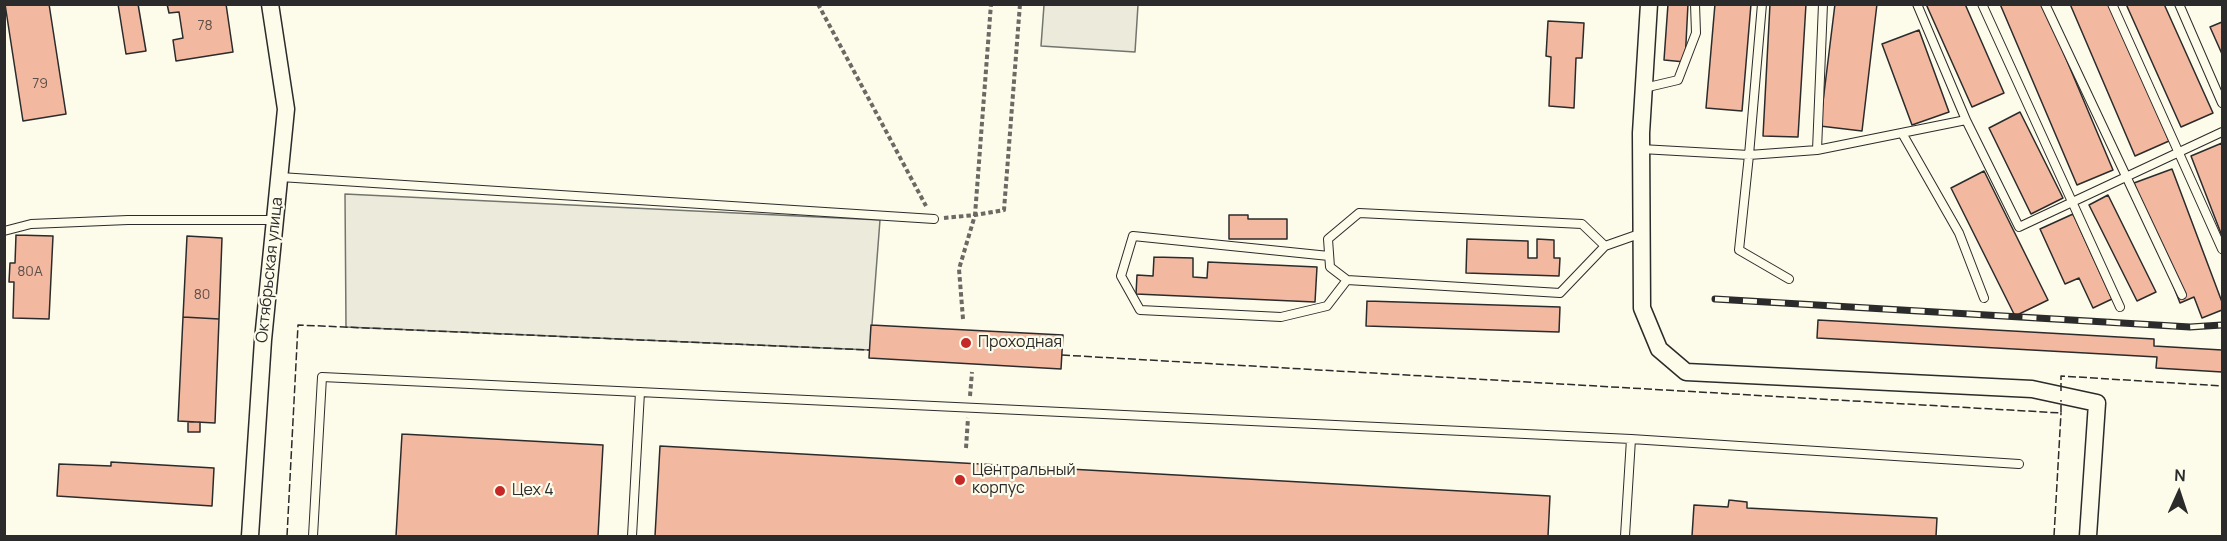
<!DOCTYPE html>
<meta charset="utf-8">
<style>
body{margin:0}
#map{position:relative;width:2227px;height:541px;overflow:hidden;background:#fdfbea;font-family:Manrope,sans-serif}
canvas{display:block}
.frame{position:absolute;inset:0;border:6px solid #2b2b2b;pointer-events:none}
.north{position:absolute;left:2149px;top:463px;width:60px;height:60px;-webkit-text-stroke:4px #fdfbea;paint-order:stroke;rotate:3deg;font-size:16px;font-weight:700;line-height:24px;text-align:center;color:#2b2b2b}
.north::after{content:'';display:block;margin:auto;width:21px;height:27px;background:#2b2b2b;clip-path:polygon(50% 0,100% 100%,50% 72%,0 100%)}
</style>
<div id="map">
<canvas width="2227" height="541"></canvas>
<div class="frame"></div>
<div class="north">N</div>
</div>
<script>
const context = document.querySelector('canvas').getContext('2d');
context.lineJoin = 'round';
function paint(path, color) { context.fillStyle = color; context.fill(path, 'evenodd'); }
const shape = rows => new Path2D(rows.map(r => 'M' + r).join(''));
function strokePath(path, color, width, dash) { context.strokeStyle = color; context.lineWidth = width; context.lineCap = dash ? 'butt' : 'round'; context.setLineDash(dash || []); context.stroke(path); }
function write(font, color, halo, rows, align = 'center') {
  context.font = font + ' Manrope,sans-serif'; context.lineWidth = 4.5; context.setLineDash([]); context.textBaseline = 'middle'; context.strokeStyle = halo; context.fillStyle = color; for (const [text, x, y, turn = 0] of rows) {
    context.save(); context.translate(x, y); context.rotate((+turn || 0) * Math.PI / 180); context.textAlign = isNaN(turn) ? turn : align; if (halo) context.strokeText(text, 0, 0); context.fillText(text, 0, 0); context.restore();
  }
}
const parking = shape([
 [1044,5,1138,5,1135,52,1041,46,1044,5],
 [345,194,880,220,870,350,346,327,345,194]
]);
paint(parking, '#eceadb');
strokePath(parking, '#74746e', 1.5);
const building = shape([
 [5,4,49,4,66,114,23,121,5,4],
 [118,4,138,4,146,51,126,54,118,4],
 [167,4,226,4,233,52,176,61,173,40,183,38,179,12,169,13,167,4],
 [1668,4,1688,4,1685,62,1664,60,1668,4],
 [1715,4,1751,4,1742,111,1706,108,1715,4],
 [1770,4,1806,4,1798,137,1763,136,1770,4],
 [1835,4,1877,4,1862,131,1820,126,1835,4],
 [1926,4,1965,4,2004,93,1972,107,1926,4],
 [2000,4,2043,4,2113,170,2077,185,2000,4],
 [2070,4,2111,4,2169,141,2135,156,2070,4],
 [2126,4,2164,4,2213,113,2181,127,2126,4],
 [1548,21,1584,23,1582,58,1576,58,1574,108,1549,106,1551,57,1546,56,1548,21],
 [2222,22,2222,54,2210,27,2222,22],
 [1919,30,1949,112,1912,125,1882,44,1919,30],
 [2020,112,2063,198,2031,214,1989,128,2020,112],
 [2222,143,2222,236,2191,156,2222,143],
 [2172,169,2222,302,2222,310,2202,318,2194,297,2180,303,2134,183,2172,169],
 [1984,171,2048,300,2015,316,1951,188,1984,171],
 [2108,195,2156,292,2137,301,2089,205,2108,195],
 [2073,214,2112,299,2093,308,2079,278,2065,284,2040,229,2073,214],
 [1229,215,1248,215,1248,219,1287,219,1287,239,1229,239,1229,215],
 [16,235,53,236,49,319,13,318,14,282,9,282,10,263,15,263,16,235],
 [187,236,222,238,219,319,183,317,187,236],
 [1467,239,1528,241,1528,258,1537,258,1537,239,1554,240,1554,258,1560,258,1559,276,1466,273,1467,239],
 [1154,257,1193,258,1193,277,1207,278,1208,262,1317,267,1315,302,1136,294,1137,275,1153,276,1154,257],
 [1367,301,1560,307,1559,332,1366,326,1367,301],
 [183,317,219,319,215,423,178,421,183,317],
 [1818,320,2154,339,2154,346,2222,350,2222,372,2156,368,2157,357,1817,338,1818,320],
 [871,325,1063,335,1061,369,869,358,871,325],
 [188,422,200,422,200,432,188,432,188,422],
 [402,434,603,445,598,536,396,536,402,434],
 [660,446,1550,496,1548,536,655,536,660,446],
 [111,462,214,468,212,506,57,496,59,464,111,466,111,462],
 [1729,500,1747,502,1747,508,1937,518,1936,536,1692,536,1694,505,1728,507,1729,500]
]);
paint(building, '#f2b8a0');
strokePath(building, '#2b2b2b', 1.5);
const lane = shape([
 [1982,4,2120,307],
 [2045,4,2182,295],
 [2112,4,2222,249],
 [2179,4,2222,103],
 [1644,88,1678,80,1696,33,1695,4],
 [1966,120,2019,227,2222,132],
 [1902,133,1959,233,1984,298],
 [1641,149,1749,155,1762,4],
 [1817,150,1966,120,1917,4],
 [280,177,934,219],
 [4,231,31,224,128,220,275,220],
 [1329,256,1133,236,1121,276,1140,310,1281,317,1327,306,1347,280,1560,293,1605,246,1642,233],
 [1789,279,1739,250,1749,155,1817,150,1823,4],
 [1347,280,1330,267,1328,239,1359,213,1582,224,1605,246],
 [1631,439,2019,464],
 [313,536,322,377,1631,439,1625,536],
 [632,536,640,392]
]);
const street = shape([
 [1649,4,1641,133,1642,308,1659,349,1686,372,2032,389,2097,403,2088,536],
 [250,536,263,340,286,109,270,4]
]);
strokePath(lane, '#2b2b2b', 10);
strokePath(street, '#2b2b2b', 19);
strokePath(shape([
 [818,4,926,206],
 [944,218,975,215,991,4],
 [963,319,959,269,975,215,1004,210,1020,4],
 [970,396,972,372],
 [966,448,968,418]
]), '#6a6964', 4, [4.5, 3]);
strokePath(lane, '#fdfbea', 8);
strokePath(street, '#fdfbea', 16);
const rail = shape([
 [1715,299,2190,327,2222,325]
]);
strokePath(rail, '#2b2b2b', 7);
strokePath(rail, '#fdfbea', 4.5, [14]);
strokePath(shape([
 [1062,355,2061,413,2061,400],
 [2061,391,2061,376,2222,386],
 [287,536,298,325,870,350],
 [2054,536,2061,413]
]), '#2b2b2b', 1.5, [8, 3]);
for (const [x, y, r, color] of [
 [966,343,6,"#c62828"],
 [960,480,6,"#c62828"],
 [500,491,6,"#c62828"]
]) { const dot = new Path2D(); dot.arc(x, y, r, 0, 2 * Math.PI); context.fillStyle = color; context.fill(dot); strokePath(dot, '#fdfbea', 2); }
write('14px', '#5d4e48', null, [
 ["78",205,26],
 ["79",40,84],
 ["80А",30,272],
 ["80",202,295]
]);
write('16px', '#2b2b2b', '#fdfbea', [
 ["Октябрьская улица",270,270,-84]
]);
write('16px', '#2b2b2b', '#fdfbea', [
 ["Проходная",978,343],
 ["Центральный",972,471],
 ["корпус",972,489],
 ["Цех 4",512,491]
], 'left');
</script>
